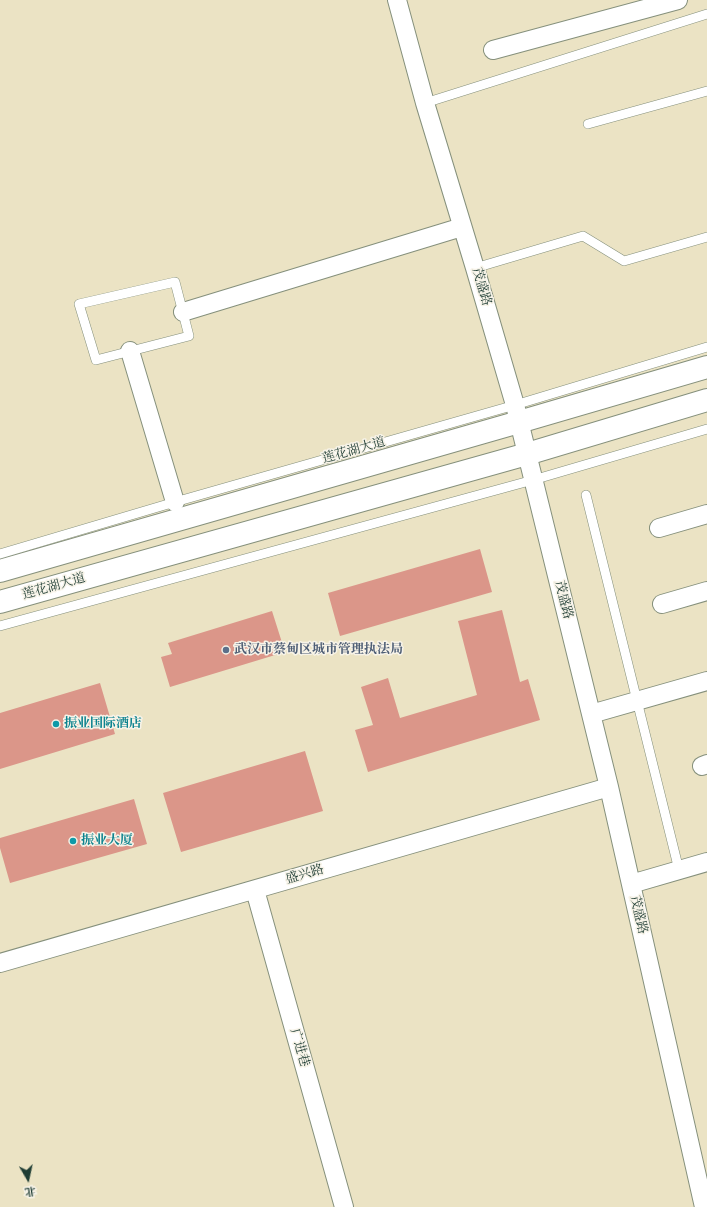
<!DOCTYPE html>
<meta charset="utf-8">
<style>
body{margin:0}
#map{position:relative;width:707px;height:1207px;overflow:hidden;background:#ebe3c4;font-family:Cardo,"Noto Serif SC",serif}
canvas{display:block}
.north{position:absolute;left:8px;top:1159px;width:40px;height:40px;-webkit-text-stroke:3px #f7f3e8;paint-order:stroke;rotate:171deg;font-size:11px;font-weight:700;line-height:16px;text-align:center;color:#1f3d34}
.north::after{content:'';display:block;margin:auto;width:14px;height:18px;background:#1f3d34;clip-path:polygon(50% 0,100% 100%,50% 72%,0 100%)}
</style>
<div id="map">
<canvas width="707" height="1207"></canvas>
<div class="north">北</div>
</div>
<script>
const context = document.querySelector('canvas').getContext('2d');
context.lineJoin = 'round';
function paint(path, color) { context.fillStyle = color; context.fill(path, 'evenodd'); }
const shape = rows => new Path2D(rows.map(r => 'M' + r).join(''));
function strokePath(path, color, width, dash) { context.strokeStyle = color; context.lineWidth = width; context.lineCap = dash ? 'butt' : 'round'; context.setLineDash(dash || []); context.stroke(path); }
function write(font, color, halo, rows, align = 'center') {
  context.font = font + ' Cardo,"Noto Serif SC",serif'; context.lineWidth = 3; context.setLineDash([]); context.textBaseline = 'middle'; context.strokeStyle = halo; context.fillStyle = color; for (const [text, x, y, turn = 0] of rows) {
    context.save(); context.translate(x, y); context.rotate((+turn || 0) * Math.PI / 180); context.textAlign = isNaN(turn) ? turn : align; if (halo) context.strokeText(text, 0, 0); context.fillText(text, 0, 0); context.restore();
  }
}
paint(shape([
 [480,549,492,592,340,636,328,593],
 [502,610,520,682,528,679,540,720,368,772,355,730,373,725,361,687,388,678,400,718,477,695,458,621],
 [272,611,285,652,170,687,161,657,172,654,168,643],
 [100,683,115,734,0,769,0,713],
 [305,751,323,811,181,852,163,793],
 [134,799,147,844,10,883,0,848,0,838]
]), '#db9689');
const lane = shape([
 [425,103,707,14],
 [588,124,707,91],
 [475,268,583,236,624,261,707,237],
 [175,282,189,336,96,360,79,304,175,282],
 [586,495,679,870],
 [0,554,175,502,515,405,707,347],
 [0,626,533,480,707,429]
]);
const street = shape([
 [397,0,425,103,475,268,515,405,609,787,704,1207],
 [493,50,678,0],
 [183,312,462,227],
 [130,351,175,502],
 [659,528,707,514],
 [662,604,707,591],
 [591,714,707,681],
 [702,766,707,764],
 [631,884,707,862],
 [255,890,344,1207],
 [0,963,609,787]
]);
const secondary = shape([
 [0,571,519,422,707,367],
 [0,602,527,454,707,400]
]);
strokePath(lane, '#85907c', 10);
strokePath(street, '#85907c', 20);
strokePath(secondary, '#85907c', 24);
strokePath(lane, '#fff', 9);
strokePath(street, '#fff', 18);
strokePath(secondary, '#fff', 22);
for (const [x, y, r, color] of [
 [226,650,4,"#5c6f8a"],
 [56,724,4,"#0f9aa8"],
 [73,841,4,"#0f9aa8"]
]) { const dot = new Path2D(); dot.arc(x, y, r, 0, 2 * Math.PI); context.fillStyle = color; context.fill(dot); strokePath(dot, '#f7f3e8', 1.5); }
write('13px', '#1f3d34', '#f7f3e8', [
 ["茂盛路",481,287,74],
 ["莲花湖大道",354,451,-16],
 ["莲花湖大道",54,587,-16],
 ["茂盛路",563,600,76],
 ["盛兴路",305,875,-16],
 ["茂盛路",638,915,77],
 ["广进巷",299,1048,74]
]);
write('bold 13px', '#4e5e75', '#f7f3e8', [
 ["武汉市蔡甸区城市管理执法局",234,650]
], 'left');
write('bold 13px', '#0d838f', '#f7f3e8', [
 ["振业国际酒店",64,724],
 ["振业大厦",81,841]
], 'left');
</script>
